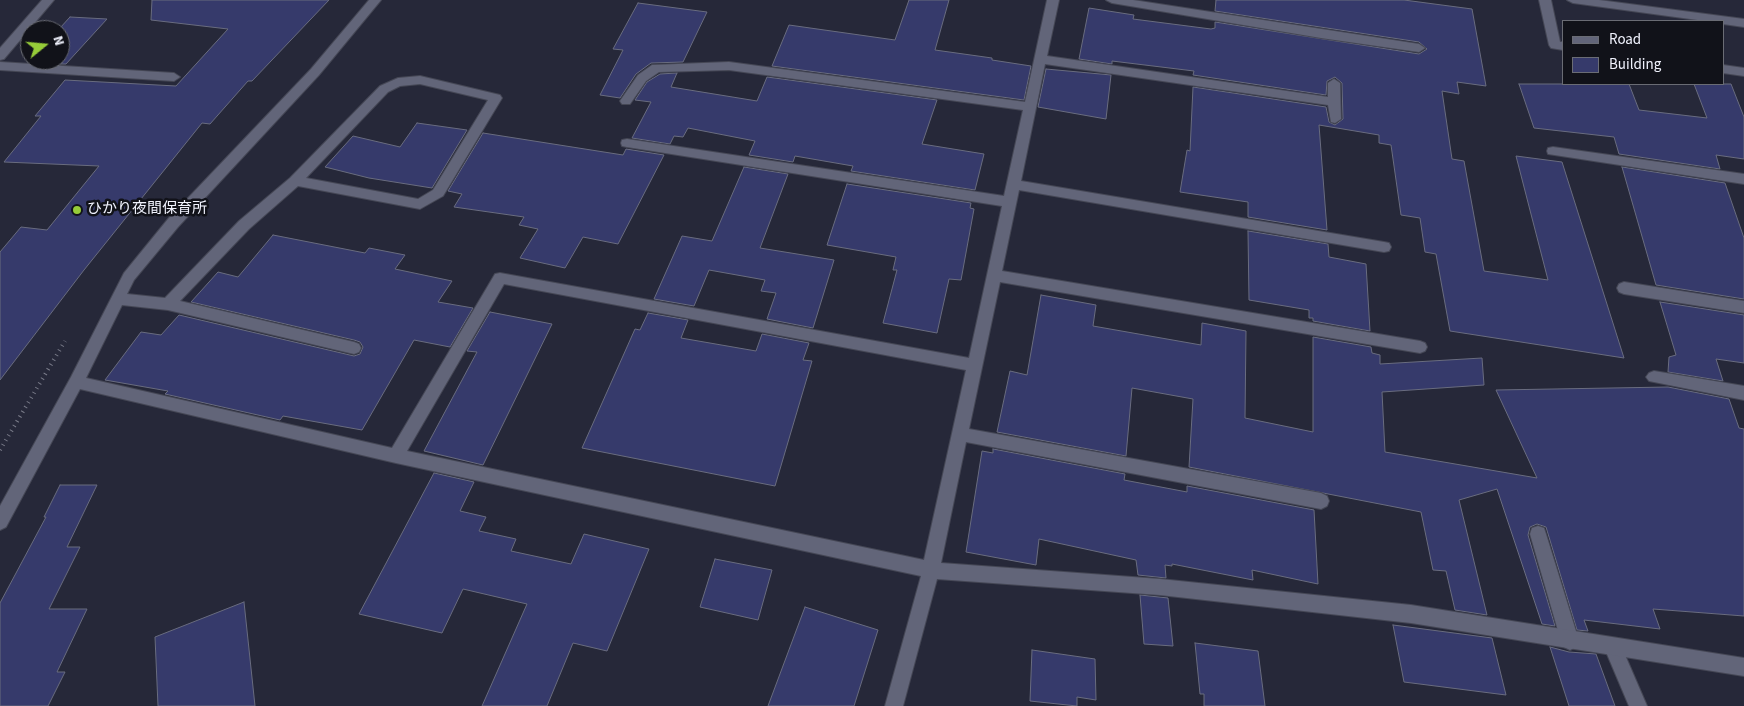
<!DOCTYPE html>
<meta charset="utf-8">
<style>
body{margin:0}
#map{position:relative;width:1744px;height:706px;overflow:hidden;background:#262839;font-family:"Source Sans 3",sans-serif}
canvas{display:block}
.legend{position:absolute;left:1562px;top:20px;width:162px;height:65px;box-sizing:border-box;background:#111219;border:1px solid #6a6c74;margin:0;padding:6px 9px;list-style:none;font-size:15px;color:#f0f2fd}
.legend li{display:flex;align-items:center;gap:10px;height:25px}
.legend b{width:25px;border:1px solid #6a6c74}
.north{position:absolute;left:20px;top:20px;width:50px;height:50px;box-sizing:border-box;background:#111219;border:1px solid #6a6c74;border-radius:50%;rotate:73deg;font-size:14px;font-weight:700;line-height:20px;text-align:center;color:#f0f2fd}
.north::after{content:'';display:block;margin:auto;width:18px;height:22px;background:#96cc39;clip-path:polygon(50% 0,100% 100%,50% 72%,0 100%)}
</style>
<div id="map">
<canvas width="1744" height="706"></canvas>
<ul class="legend">
<li><b style="height:6px;background:#626579"></b>Road</li>
<li><b style="height:14px;background:#363a6b"></b>Building</li>
</ul>
<div class="north">N</div>
</div>
<script>
const context = document.querySelector('canvas').getContext('2d');
context.lineJoin = 'round';
function paint(path, color) { context.fillStyle = color; context.fill(path, 'evenodd'); }
const shape = rows => new Path2D(rows.map(r => 'M' + r).join(''));
function strokePath(path, color, width, dash) { context.strokeStyle = color; context.lineWidth = width; context.lineCap = dash ? 'butt' : 'round'; context.setLineDash(dash || []); context.stroke(path); }
function write(font, color, halo, rows, align = 'center') {
  context.font = font + ' "Source Sans 3","Noto Sans JP",sans-serif'; context.lineWidth = 5; context.setLineDash([]); context.textBaseline = 'middle'; context.strokeStyle = halo; context.fillStyle = color; for (const [text, x, y, turn = 0] of rows) {
    context.save(); context.translate(x, y); context.rotate((+turn || 0) * Math.PI / 180); context.textAlign = isNaN(turn) ? turn : align; if (halo) context.strokeText(text, 0, 0); context.fillText(text, 0, 0); context.restore();
  }
}
const building = shape([
 [152,0,329,0,252,81,248,81,210,124,202,123,84,270,0,380,0,252,21,227,47,230,99,166,4,162,41,116,35,116,65,80,176,86,228,29,151,20,152,0],
 [909,0,949,0,935,50,992,58,992,60,1031,66,1024,100,772,66,789,25,895,40,909,0],
 [1216,0,1404,0,1472,9,1486,86,1457,82,1459,94,1442,91,1452,159,1464,161,1484,271,1548,280,1516,156,1562,162,1624,358,1450,331,1436,254,1425,252,1420,218,1401,215,1391,145,1379,143,1379,135,1319,125,1327,230,1248,217,1248,202,1180,192,1187,150,1190,151,1193,87,1326,107,1329,122,1335,125,1343,119,1342,83,1335,77,1327,81,1326,95,1193,75,1194,71,1112,61,1112,64,1079,59,1089,8,1134,15,1133,19,1211,29,1215,28,1215,22,1419,54,1427,49,1419,42,1215,11,1216,0],
 [638,3,707,12,683,62,651,63,636,74,620,98,600,95,623,50,613,49,638,3],
 [70,17,107,19,66,64,60,64,60,28,70,17],
 [1046,69,1111,75,1106,119,1038,107,1046,69],
 [677,73,671,87,757,101,767,77,937,100,922,144,984,154,975,190,851,171,853,166,795,156,793,162,749,155,755,141,688,128,683,137,674,136,670,144,632,138,651,102,635,100,647,82,660,74,677,73],
 [1519,84,1629,84,1639,110,1707,118,1694,84,1731,84,1744,117,1744,159,1716,155,1720,169,1619,154,1614,137,1534,128,1519,84],
 [417,123,467,130,432,188,369,178,325,167,353,136,400,147,417,123],
 [483,133,623,155,626,149,664,155,618,244,583,237,565,268,520,258,538,229,519,225,524,217,454,207,462,194,448,191,483,133],
 [744,167,788,174,760,248,834,260,813,328,767,319,776,293,761,291,765,280,709,270,694,306,654,299,682,236,712,241,744,167],
 [1622,167,1725,183,1744,238,1744,299,1656,285,1622,167],
 [847,184,971,203,970,208,974,209,961,280,949,279,937,333,883,323,897,270,893,270,896,257,827,245,847,184],
 [1248,231,1328,244,1329,257,1366,264,1370,331,1313,321,1313,318,1309,318,1309,310,1249,300,1248,231],
 [273,235,365,253,369,248,405,255,395,269,452,281,438,302,473,308,450,347,414,340,362,430,283,416,280,420,165,394,168,391,105,380,141,332,161,335,179,315,354,356,360,354,363,347,360,342,354,340,191,302,218,272,238,277,273,235],
 [1041,295,1096,305,1093,326,1201,345,1202,323,1246,331,1245,418,1313,432,1313,337,1371,347,1372,353,1380,355,1380,364,1482,358,1484,385,1382,392,1385,452,1537,478,1496,390,1668,387,1729,399,1739,428,1744,429,1744,616,1653,609,1660,629,1584,620,1588,631,1577,630,1546,527,1537,524,1530,527,1528,535,1555,626,1542,624,1497,489,1459,500,1487,615,1455,610,1446,571,1433,570,1421,512,1189,467,1193,399,1132,388,1126,456,997,432,1010,371,1027,375,1041,295],
 [1660,302,1744,315,1744,363,1716,359,1723,381,1668,372,1669,357,1676,355,1660,302],
 [490,312,552,324,483,465,424,451,477,352,467,351,490,312],
 [648,313,688,320,681,338,756,351,762,334,809,343,803,360,812,361,775,486,582,448,635,329,640,330,648,313],
 [993,449,1125,474,1124,480,1187,492,1187,486,1314,510,1318,584,1252,570,1253,580,1172,564,1172,566,1165,565,1166,578,1138,575,1136,560,1039,539,1036,565,966,552,982,451,993,453,993,449],
 [434,473,474,482,460,511,486,517,479,531,516,539,511,551,571,564,584,534,649,549,607,651,573,643,547,706,482,706,527,604,463,589,442,633,359,614,434,473],
 [60,485,97,485,67,547,80,547,49,609,87,609,57,672,65,672,48,706,0,706,0,603,46,517,44,517,60,485],
 [715,559,772,570,758,620,700,607,715,559],
 [1140,595,1168,598,1173,646,1144,644,1140,595],
 [244,602,255,706,158,706,155,637,244,602],
 [805,607,878,630,854,706,768,706,805,607],
 [1393,625,1492,638,1506,695,1404,682,1393,625],
 [1195,643,1258,651,1265,706,1204,706,1204,694,1200,694,1195,643],
 [1550,647,1569,652,1596,654,1615,706,1569,706,1550,647],
 [1032,650,1095,659,1096,700,1077,697,1077,706,1030,701,1032,650]
]);
paint(building, '#363a6b');
strokePath(building, '#696c7f', 1);
const lane = shape([
 [1538,526,1544,528,1546,534,1579,641,1576,647,1570,650,1564,647,1561,641,1530,534,1532,528,1538,526],
 [1613,638,1619,641,1647,706,1629,706,1604,647,1607,641,1613,638]
]);
const street = shape([
 [42,0,54,0,4,59,0,60,0,48,42,0],
 [369,0,381,0,319,75,178,227,134,280,127,294,165,298,239,221,290,178,380,86,398,78,420,76,500,95,502,98,443,196,420,209,298,186,249,229,180,301,354,342,359,344,361,348,359,352,354,354,168,310,122,305,86,378,392,448,495,274,500,273,969,358,1002,206,627,147,622,146,621,143,622,140,627,139,1004,196,1023,110,729,70,659,72,646,81,630,104,622,104,620,101,638,75,652,65,729,62,1025,102,1047,0,1059,0,1047,56,1328,97,1328,83,1334,79,1340,83,1341,119,1335,123,1331,122,1328,105,1045,64,1021,181,1384,242,1389,243,1391,247,1389,251,1384,252,1019,190,1002,271,1420,341,1425,343,1427,347,1425,351,1420,353,1000,282,969,429,1321,493,1327,496,1329,501,1327,506,1321,509,966,442,941,563,1160,579,1411,605,1744,658,1744,676,1411,623,1160,595,937,579,903,706,885,706,921,576,396,463,80,389,6,527,0,530,0,506,71,377,124,273,168,219,311,69,369,0],
 [420,84,488,100,433,190,418,199,306,178,388,92,400,86,420,84],
 [504,284,966,370,924,560,407,451,504,284],
 [1106,0,1133,0,1419,44,1425,48,1419,52,1321,38,1112,3,1106,0],
 [1539,0,1551,0,1560,42,1563,42,1563,50,1551,48,1549,45,1539,0],
 [1567,0,1599,0,1744,19,1744,27,1723,24,1723,21,1705,21,1573,3,1567,0],
 [0,62,174,73,180,77,174,81,0,70,0,62],
 [1723,65,1744,68,1744,76,1723,73,1723,65],
 [1553,147,1744,174,1744,184,1548,154,1547,151,1548,148,1553,147],
 [1624,282,1744,301,1744,313,1624,294,1619,292,1617,288,1619,284,1624,282],
 [1654,371,1744,386,1744,400,1649,381,1646,377,1649,373,1654,371]
]);
strokePath(lane, '#454755', 2);
strokePath(street, '#454755', 2);
strokePath(shape([
 [0,450,65,341]
]), '#787a88', 4, [1, 4.5]);
paint(lane, '#626579');
paint(street, '#626579');
for (const [x, y, r, color] of [
 [77,210,5,"#96cc39"]
]) { const dot = new Path2D(); dot.arc(x, y, r, 0, 2 * Math.PI); context.fillStyle = color; context.fill(dot); strokePath(dot, '#111219', 2); }
write('15px', '#f0f2fd', '#111219', [
 ["ひかり夜間保育所",87,210]
], 'left');
</script>
